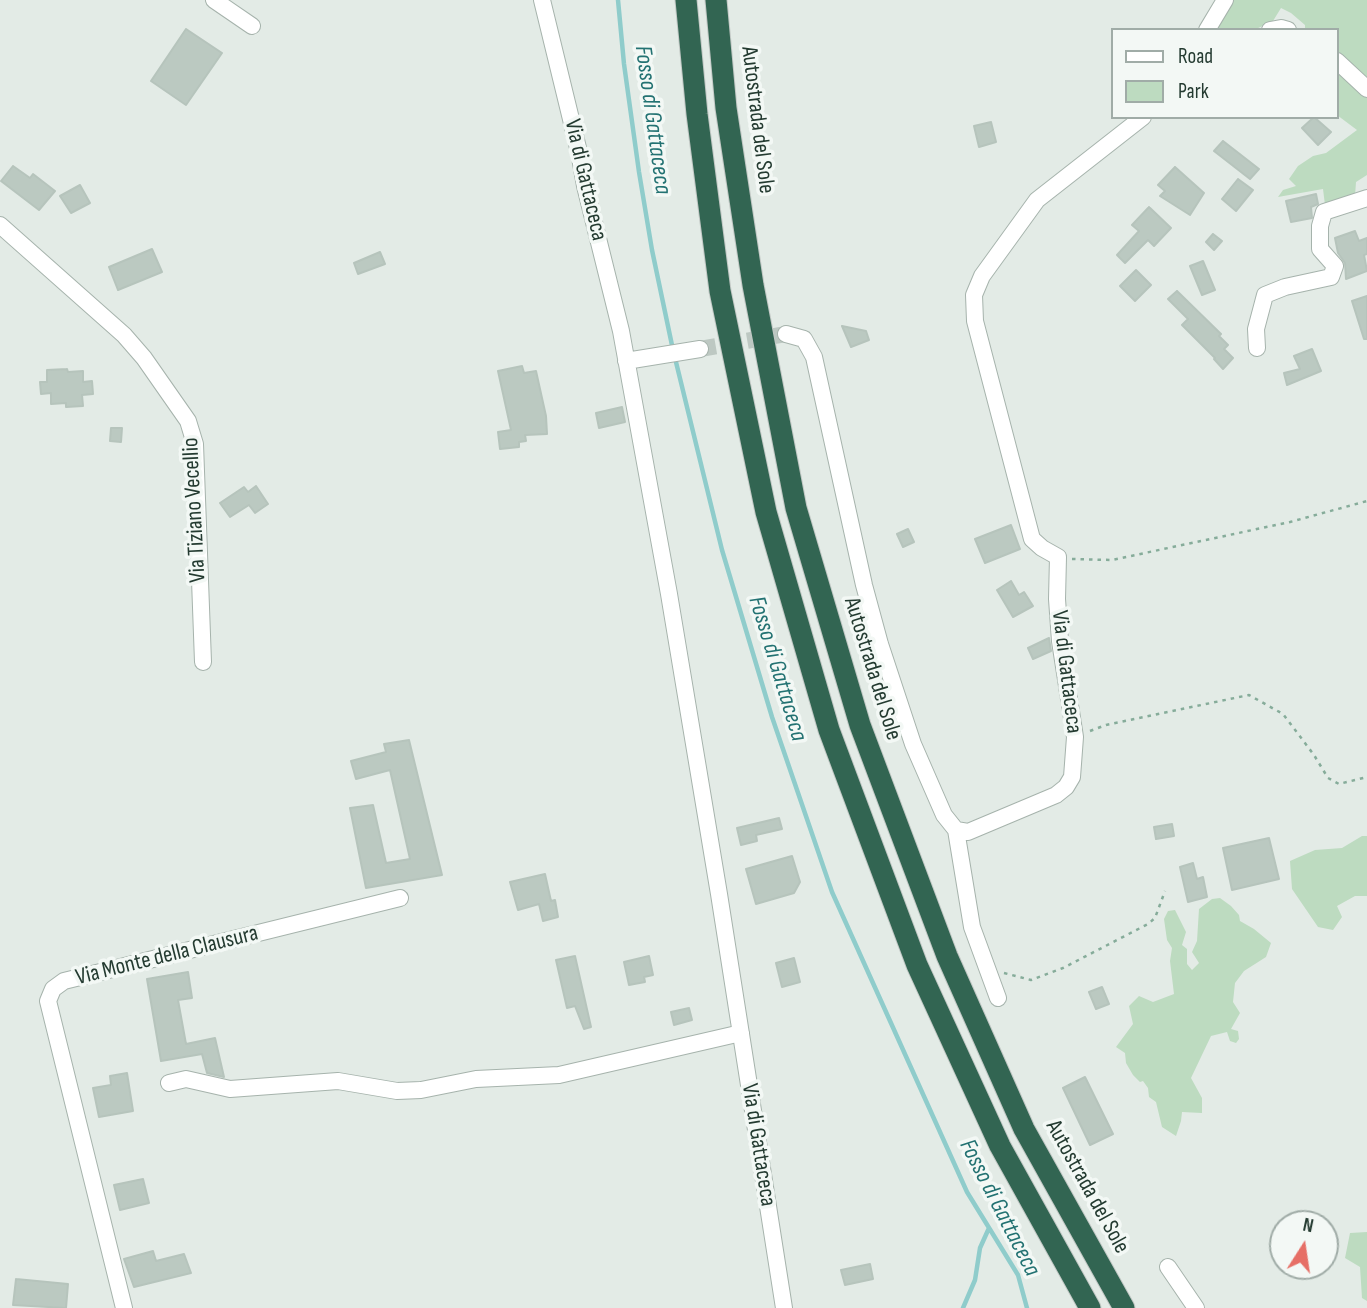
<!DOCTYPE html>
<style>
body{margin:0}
#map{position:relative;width:1367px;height:1308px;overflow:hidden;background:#e3ebe6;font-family:"Sofia Sans Condensed",sans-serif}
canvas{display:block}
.legend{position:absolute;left:1111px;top:28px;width:228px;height:91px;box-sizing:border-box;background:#f3f8f5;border:2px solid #a0aca7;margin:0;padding:9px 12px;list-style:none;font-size:21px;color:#243b31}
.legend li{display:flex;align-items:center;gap:14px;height:35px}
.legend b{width:35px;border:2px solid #a0aca7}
.north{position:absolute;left:1269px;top:1210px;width:70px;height:70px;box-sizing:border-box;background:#f3f8f5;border:2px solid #a0aca7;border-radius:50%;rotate:12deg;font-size:19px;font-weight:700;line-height:28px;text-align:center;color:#243b31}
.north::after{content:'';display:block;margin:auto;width:24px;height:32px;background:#e66f66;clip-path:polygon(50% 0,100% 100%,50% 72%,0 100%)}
</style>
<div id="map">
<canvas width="1367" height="1308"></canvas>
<ul class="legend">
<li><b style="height:9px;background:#fff"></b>Road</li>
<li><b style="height:19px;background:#bddbc0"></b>Park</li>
</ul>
<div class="north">N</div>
</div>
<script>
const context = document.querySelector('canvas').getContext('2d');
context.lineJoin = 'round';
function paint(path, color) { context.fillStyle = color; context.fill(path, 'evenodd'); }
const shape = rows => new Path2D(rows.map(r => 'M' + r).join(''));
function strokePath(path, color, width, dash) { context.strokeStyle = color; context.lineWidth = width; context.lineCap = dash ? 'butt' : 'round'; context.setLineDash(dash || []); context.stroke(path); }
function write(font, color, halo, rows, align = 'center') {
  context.font = font + ' "Sofia Sans Condensed",sans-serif'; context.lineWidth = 7; context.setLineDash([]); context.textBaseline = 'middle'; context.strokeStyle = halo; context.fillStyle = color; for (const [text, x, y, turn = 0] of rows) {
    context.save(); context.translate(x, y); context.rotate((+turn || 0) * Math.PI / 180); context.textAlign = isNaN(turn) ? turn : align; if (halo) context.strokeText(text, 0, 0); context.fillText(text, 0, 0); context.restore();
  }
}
paint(shape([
 [1232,0,1367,0,1367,175,1356,182,1355,196,1325,205,1323,189,1278,197,1283,190,1296,186,1289,179,1298,166,1313,156,1326,153,1357,130,1337,115,1337,30,1305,30,1305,25,1291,13,1281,8,1273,21,1254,30,1213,30],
 [1362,836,1367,836,1367,896,1355,896,1337,906,1342,917,1333,930,1318,927,1292,889,1290,861,1315,850,1342,848],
 [1220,898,1231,906,1239,915,1240,921,1254,929,1271,943,1266,957,1244,971,1235,983,1233,1002,1240,1013,1231,1029,1238,1031,1239,1039,1236,1043,1230,1041,1227,1032,1211,1036,1191,1078,1202,1098,1202,1113,1182,1112,1181,1121,1176,1136,1162,1127,1156,1102,1149,1097,1148,1088,1143,1081,1140,1082,1133,1075,1126,1063,1125,1053,1116,1047,1133,1024,1129,1006,1139,996,1153,1002,1174,994,1170,961,1172,948,1167,940,1164,919,1168,911,1175,910,1186,932,1182,945,1187,949,1187,964,1192,970,1199,963,1192,952,1197,941,1199,909,1212,899],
 [1367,1232,1367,1301,1362,1298,1360,1267,1345,1258,1350,1233]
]), '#bddbc0');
strokePath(shape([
 [618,0,624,64,639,172,652,250,673,350],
 [675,358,722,550,772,717,832,892,967,1192,1018,1275,1027,1308],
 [963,1308,975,1280,980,1248,989,1228]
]), '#8fcccb', 4.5);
const building = shape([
 [186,29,222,53,186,105,151,81,186,29],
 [1314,117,1331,132,1318,145,1302,128,1314,117],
 [991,122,996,142,979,147,974,126,991,122],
 [1223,141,1259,169,1250,179,1214,151,1223,141],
 [13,166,30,178,33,174,55,191,39,210,1,181,13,166],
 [1175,167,1204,193,1190,215,1160,196,1165,191,1158,185,1175,167],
 [1238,179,1253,190,1236,211,1222,199,1238,179],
 [80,185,90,203,71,213,60,196,80,185],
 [1316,194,1318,204,1311,207,1312,218,1291,222,1286,201,1316,194],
 [1149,207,1171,228,1154,246,1148,240,1125,263,1117,255,1139,231,1132,225,1149,207],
 [1355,231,1359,241,1367,238,1367,254,1364,255,1367,271,1346,279,1345,263,1338,253,1335,238,1355,231],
 [1213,234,1222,241,1214,250,1206,242,1213,234],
 [152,249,162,272,118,290,109,267,152,249],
 [380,252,385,264,358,274,354,263,380,252],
 [1203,261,1215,290,1202,295,1190,266,1203,261],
 [1136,270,1151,285,1135,301,1120,286,1136,270],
 [1177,291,1221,334,1219,336,1228,345,1224,349,1233,358,1223,369,1214,359,1215,358,1182,325,1188,319,1168,299,1177,291],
 [1367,296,1367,339,1364,339,1352,301,1367,296],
 [842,326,866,331,869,340,851,347,842,326],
 [1312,349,1321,371,1287,385,1284,373,1300,369,1294,356,1312,349],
 [522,366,524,373,536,371,546,416,547,434,525,435,526,441,519,442,519,447,500,449,498,432,511,430,498,371,522,366],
 [67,369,68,372,83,371,83,382,92,381,93,394,82,395,83,406,66,407,66,403,51,404,51,393,41,394,40,382,47,382,47,370,67,369],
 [622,407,625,422,599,428,596,413,622,407],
 [111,428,122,428,121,442,110,441,111,428],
 [256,486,268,504,255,513,249,505,230,517,220,503,244,487,248,492,256,486],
 [1011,525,1020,549,985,563,975,539,1011,525],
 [908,529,914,542,903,547,897,534,908,529],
 [1011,581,1019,595,1024,592,1033,606,1013,617,997,590,1011,581],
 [1049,638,1051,651,1033,659,1028,648,1049,638],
 [409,740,442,875,366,888,350,808,373,805,386,863,410,859,390,770,356,779,351,761,386,752,384,744,409,740],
 [779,818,782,829,756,835,757,841,741,845,737,828,779,818],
 [1172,824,1174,836,1156,839,1154,827,1172,824],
 [1269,838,1279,879,1232,890,1223,848,1269,838],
 [792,856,800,882,794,893,756,904,746,869,792,856],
 [1193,863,1197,879,1203,877,1207,897,1188,902,1180,867,1193,863],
 [545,874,551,901,555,900,558,917,543,921,539,904,518,910,510,882,545,874],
 [575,956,591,1027,584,1029,575,1006,567,1008,556,960,575,956],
 [649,956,653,975,644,977,645,982,629,985,624,962,649,956],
 [794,958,800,982,782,987,776,963,794,958],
 [188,972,192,998,178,1000,186,1044,215,1038,224,1077,207,1073,202,1054,161,1061,147,979,188,972],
 [1102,987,1109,1004,1096,1009,1089,992,1102,987],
 [689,1008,692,1020,674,1025,671,1012,689,1008],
 [127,1073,133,1111,99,1117,93,1088,111,1085,110,1076,127,1073],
 [1085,1077,1113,1134,1090,1145,1063,1088,1085,1077],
 [143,1179,149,1203,120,1210,114,1185,143,1179],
 [153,1251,156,1261,184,1254,191,1273,134,1287,124,1259,153,1251],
 [870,1264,873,1279,845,1285,841,1270,870,1264],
 [16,1279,68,1284,66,1308,13,1305,16,1279]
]);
paint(building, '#bbc9c1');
strokePath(building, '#b6c4bc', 2);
strokePath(shape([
 [700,349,786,334]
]), '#bdc8c2', 16, [16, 8]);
const minor = shape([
 [214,0,252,26],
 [542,0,579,152,585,186,621,331,669,594,719,894,784,1308],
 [1207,30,1225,0],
 [1270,30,1281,28,1288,30],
 [1337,61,1367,89],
 [0,225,124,335,144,358,188,421,195,444,203,662],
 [786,334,804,339,814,357,864,585,880,644,913,744,944,815,956,830,968,832,1056,795,1066,787,1072,777,1075,737,1060,641,1057,599,1058,557,1042,548,1032,539,975,321,974,295,982,276,1037,200,1143,117],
 [1257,348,1256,329,1265,295,1285,287,1331,277,1335,266,1320,249,1320,226,1324,212,1367,198],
 [626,361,700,349],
 [956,830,972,927,998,998],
 [169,1083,186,1079,230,1089,338,1081,397,1091,421,1090,476,1079,559,1075,741,1033],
 [1168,1267,1196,1308],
 [124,1308,48,1001,53,989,64,981,400,898]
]);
const motorway = shape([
 [686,0,697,114,720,291,766,512,829,730,917,965,1000,1146,1090,1308],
 [716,0,726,108,753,285,796,508,860,725,947,956,1024,1129,1124,1308]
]);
strokePath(minor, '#a6b3ac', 18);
strokePath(motorway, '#c2c8c5', 23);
strokePath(shape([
 [1072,559,1112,560,1290,522,1367,501],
 [1090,731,1106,725,1249,695,1283,714,1314,755,1328,778,1339,784,1367,777],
 [1004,973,1031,980,1063,968,1148,924,1155,918,1165,891]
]), '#86ac9a', 2.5, [3.5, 5]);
strokePath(minor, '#fff', 16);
strokePath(motorway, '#326552', 21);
write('23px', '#243b31', '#f3f8f5', [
 ["Autostrada del Sole",757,120,83],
 ["Via di Gattaceca",585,180,77],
 ["Via Tiziano Vecellio",195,510,-93],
 ["Autostrada del Sole",872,669,73],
 ["Via di Gattaceca",1066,672,83],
 ["Via Monte della Clausura",167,956,-14],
 ["Via di Gattaceca",758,1145,81],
 ["Autostrada del Sole",1087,1187,61]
]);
write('italic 24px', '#237272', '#f3f8f5', [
 ["Fosso di Gattaceca",652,120,82],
 ["Fosso di Gattaceca",777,669,73],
 ["Fosso di Gattaceca",999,1208,63]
]);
</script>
